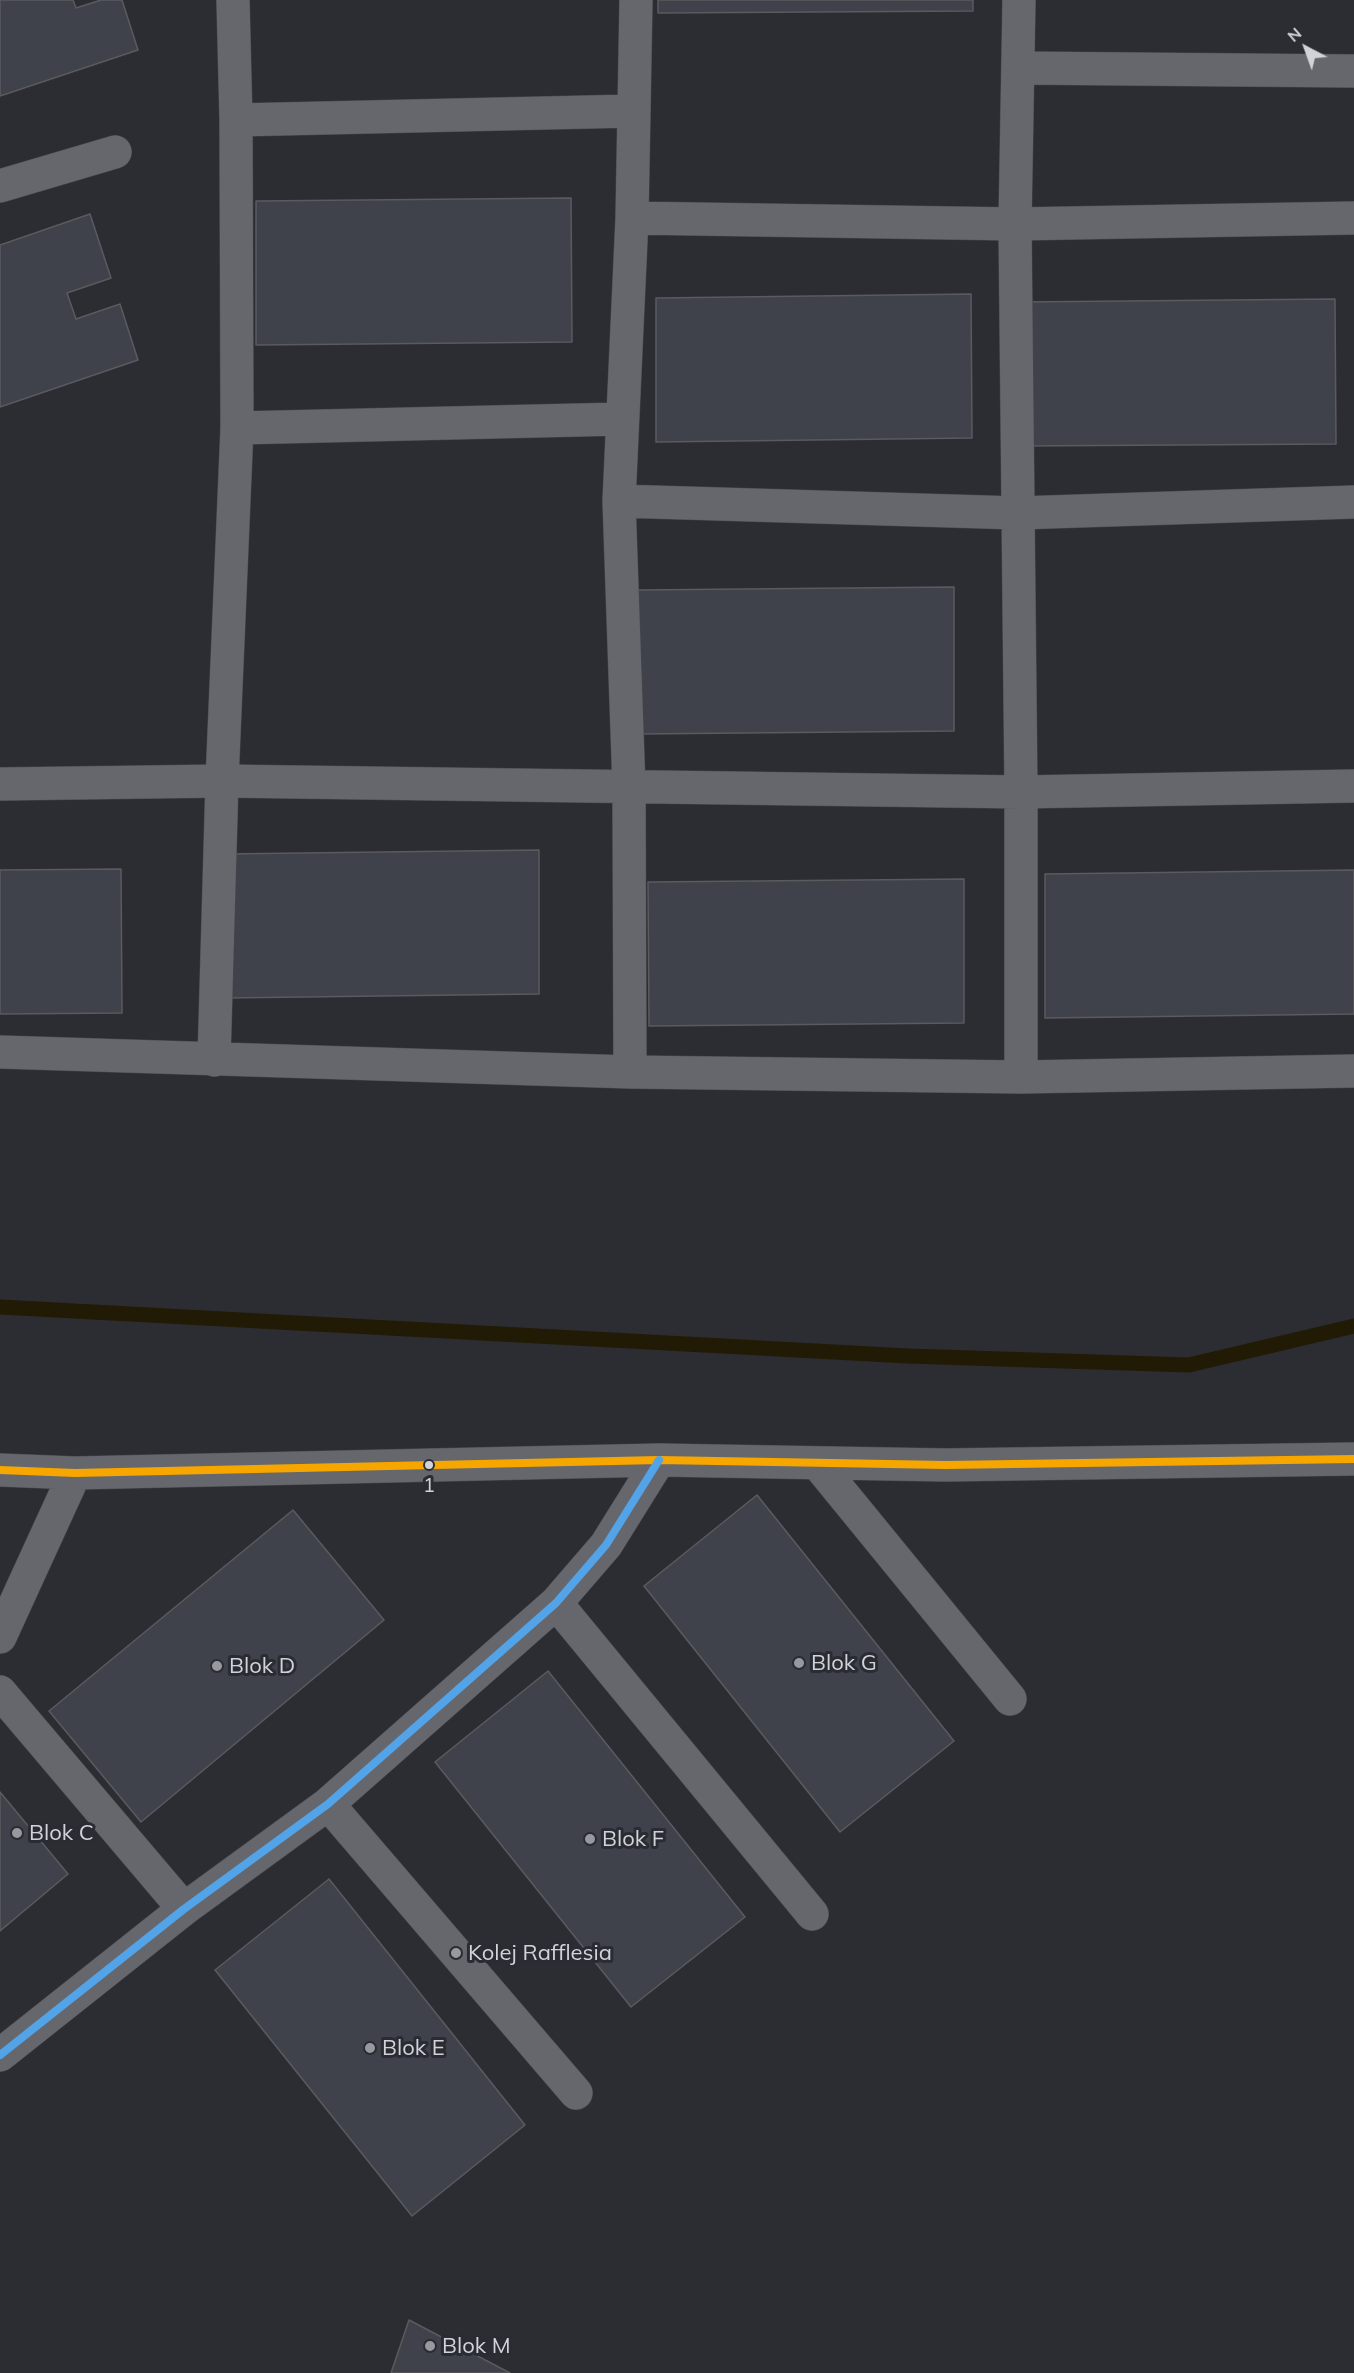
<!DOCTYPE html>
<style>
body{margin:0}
#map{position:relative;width:1354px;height:2373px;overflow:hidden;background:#2c2d32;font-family:Mulish,sans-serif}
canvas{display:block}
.north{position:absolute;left:1276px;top:18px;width:60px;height:60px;-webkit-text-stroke:4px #2a2c34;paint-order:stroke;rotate:319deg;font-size:16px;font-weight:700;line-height:24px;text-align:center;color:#d1d3d8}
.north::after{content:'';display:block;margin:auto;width:21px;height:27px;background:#d1d3d8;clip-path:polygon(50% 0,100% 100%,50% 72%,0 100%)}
</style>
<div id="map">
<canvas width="1354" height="2373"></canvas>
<div class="north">N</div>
</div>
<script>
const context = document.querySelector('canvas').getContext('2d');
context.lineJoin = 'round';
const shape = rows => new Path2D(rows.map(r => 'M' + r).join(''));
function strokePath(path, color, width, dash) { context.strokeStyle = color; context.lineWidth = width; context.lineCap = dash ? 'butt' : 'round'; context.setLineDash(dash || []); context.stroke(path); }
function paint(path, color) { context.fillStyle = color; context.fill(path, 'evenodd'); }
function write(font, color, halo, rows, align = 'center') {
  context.font = font + ' Mulish,sans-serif'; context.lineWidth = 6; context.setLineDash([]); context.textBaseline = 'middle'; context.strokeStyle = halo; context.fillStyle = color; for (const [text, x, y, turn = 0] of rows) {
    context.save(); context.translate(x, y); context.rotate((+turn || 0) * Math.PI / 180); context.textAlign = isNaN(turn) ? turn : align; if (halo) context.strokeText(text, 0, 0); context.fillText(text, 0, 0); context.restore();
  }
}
strokePath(shape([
 [0,1307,908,1356,1189,1365,1354,1326]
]), '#211a05', 15);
const building = shape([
 [0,0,73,0,76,8,101,0,122,0,138,50,0,96,0,0],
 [658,0,973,0,973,11,658,13,658,0],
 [571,198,572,342,256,345,256,201,571,198],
 [90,214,111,278,67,293,76,319,120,304,138,360,0,407,0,245,90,214],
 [971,294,972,438,656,442,656,298,971,294],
 [1335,299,1336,444,1020,446,1020,302,1335,299],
 [954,587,954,731,638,734,638,590,954,587],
 [539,850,539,994,224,998,223,854,539,850],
 [121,869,122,1013,0,1014,0,870,121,869],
 [1354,870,1354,1014,1045,1018,1045,874,1354,870],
 [964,879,964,1023,649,1026,648,882,964,879],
 [757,1495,954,1741,840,1832,644,1586,757,1495],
 [293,1510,384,1620,141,1822,49,1711,293,1510],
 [548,1671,745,1917,631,2007,435,1762,548,1671],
 [0,1792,68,1874,0,1931,0,1792],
 [329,1879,525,2125,412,2216,215,1970,329,1879],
 [409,2320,510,2373,391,2373,409,2320]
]);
paint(building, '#40424b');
strokePath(building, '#5a5b5f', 1.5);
const street = shape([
 [1019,0,1015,224,1021,792,1021,1077],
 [1020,68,1354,71],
 [236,120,633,111],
 [0,186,115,152],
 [632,218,1015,224,1354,218],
 [237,428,622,419],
 [619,501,632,218,636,0],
 [0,784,222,781,1021,792,1354,786],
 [0,1052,630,1072,1021,1077,1354,1071],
 [214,1060,222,781,237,428,236,120,233,0],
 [630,1072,629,788,619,501,1018,513,1354,502],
 [818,1464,1010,1699],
 [0,1470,75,1473,659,1460,946,1465,1354,1459],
 [556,1603,812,1914],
 [0,1637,75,1473],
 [0,1692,184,1909],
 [328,1804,576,2093],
 [0,2055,184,1909,328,1804,556,1603,606,1545,659,1460]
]);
strokePath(street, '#47484c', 34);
strokePath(street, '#65676c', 33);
strokePath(shape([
 [0,1470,75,1473,659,1460,946,1465,1354,1459]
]), '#f7a600', 8);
strokePath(shape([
 [0,2055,184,1909,328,1804,556,1603,606,1545,659,1460]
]), '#53a3e8', 8);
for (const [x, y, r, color] of [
 [429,1465,5,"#d1d3d8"],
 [799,1663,6,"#97999e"],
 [217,1666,6,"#97999e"],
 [17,1833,6,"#97999e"],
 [590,1839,6,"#97999e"],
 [456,1953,6,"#97999e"],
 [370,2048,6,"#97999e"],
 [430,2346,6,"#97999e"]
]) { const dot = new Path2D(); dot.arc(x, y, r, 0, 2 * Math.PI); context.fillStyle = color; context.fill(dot); strokePath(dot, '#2a2c34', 2); }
write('20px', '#d1d3d8', '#2a2c34', [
 ["1",429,1486]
]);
write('22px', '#d1d3d8', '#2a2c34', [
 ["Blok G",811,1663],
 ["Blok D",229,1666],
 ["Blok C",29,1833],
 ["Blok F",602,1839],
 ["Kolej Rafflesia",468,1953],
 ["Blok E",382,2048],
 ["Blok M",442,2346]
], 'left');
</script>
